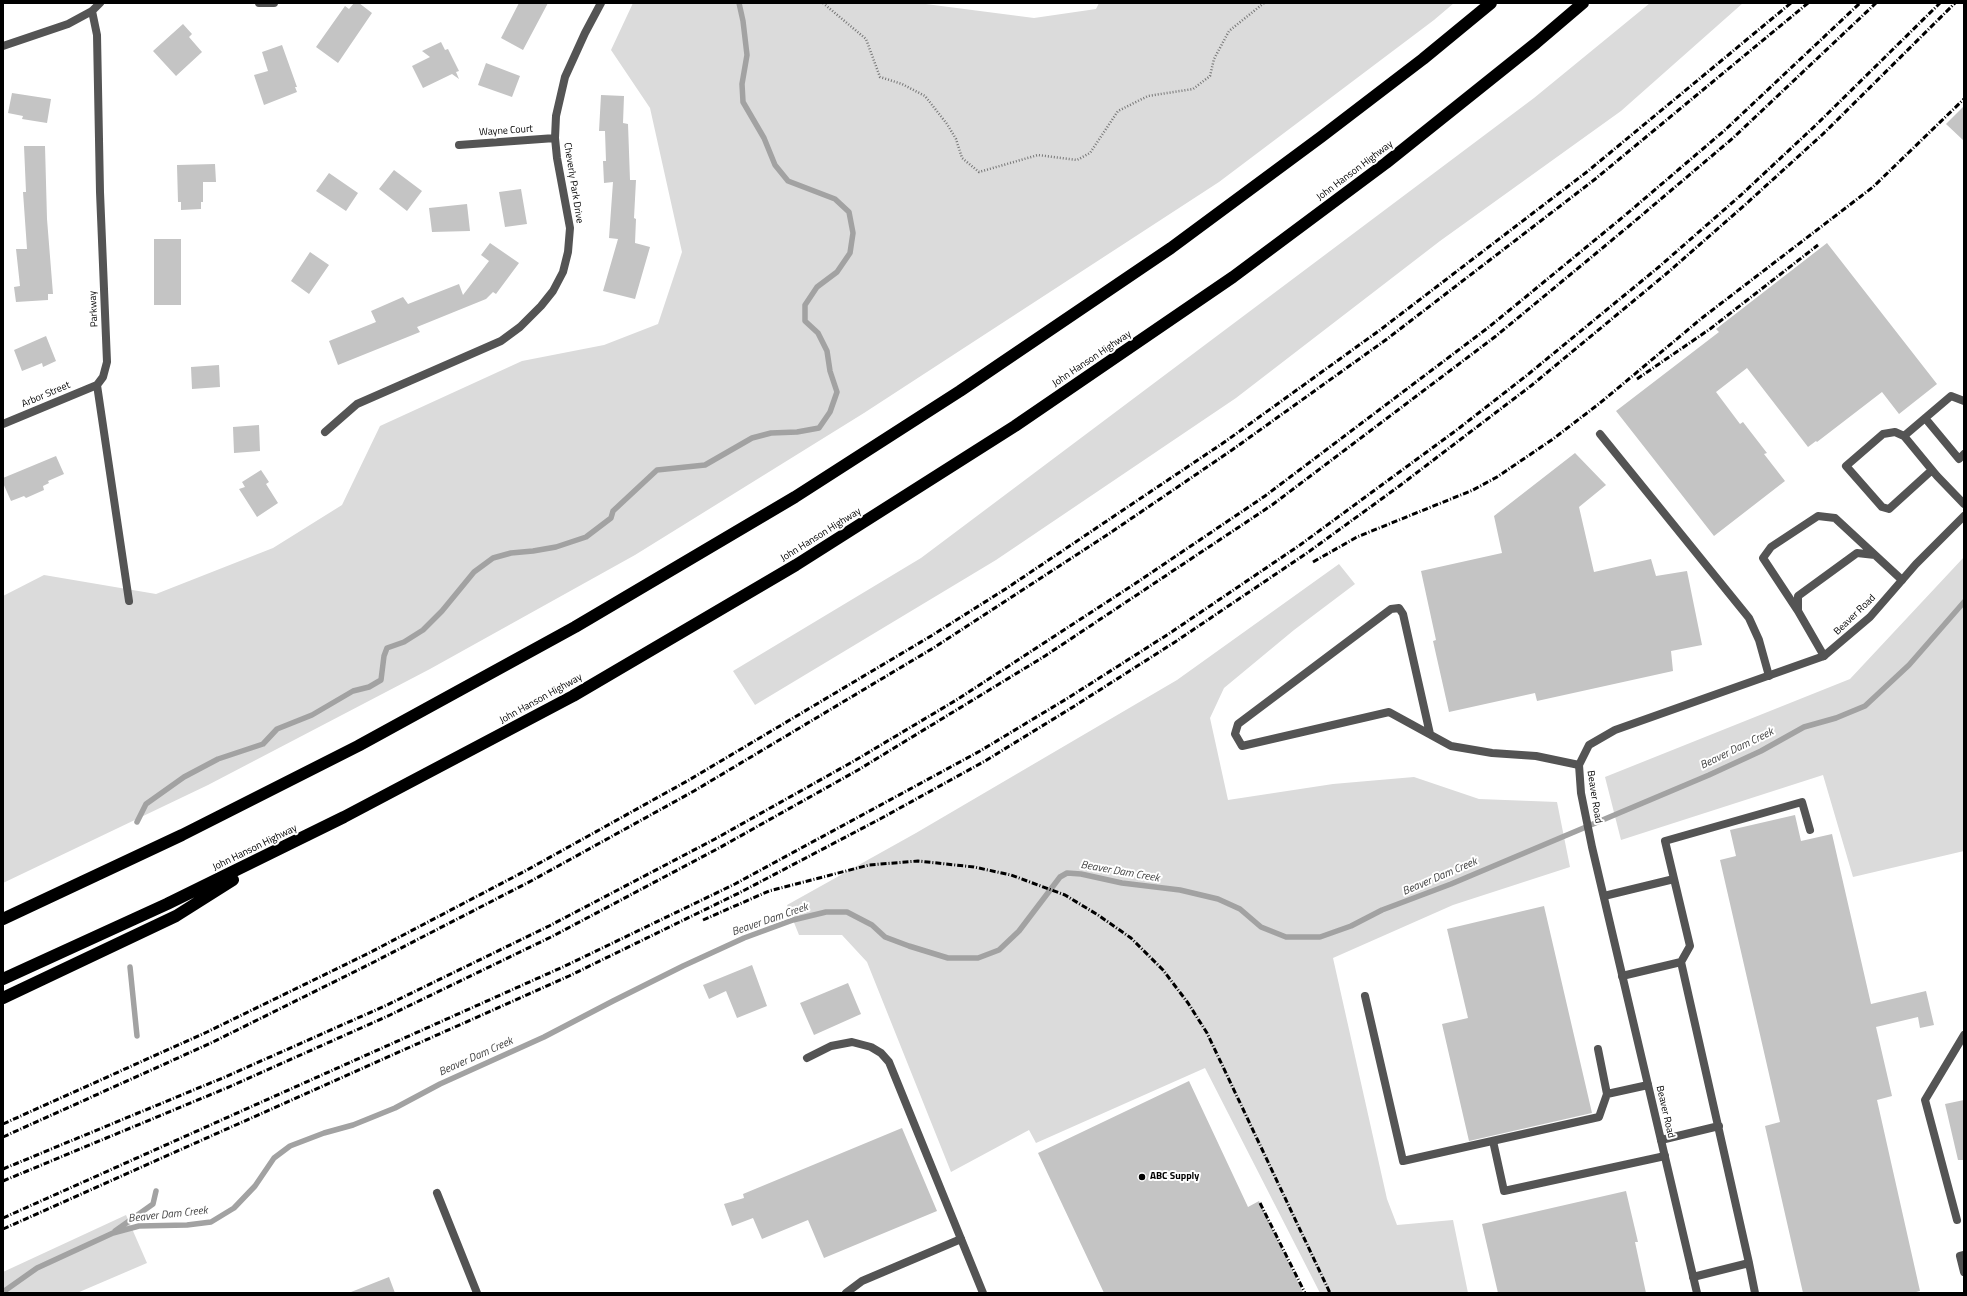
<!DOCTYPE html>
<style>
body{margin:0}
#map{position:relative;width:1967px;height:1296px;overflow:hidden;background:#fff;font-family:"Titillium Web",sans-serif}
canvas{display:block}
.frame{position:absolute;inset:0;border:4px solid #000;pointer-events:none}
</style>
<div id="map">
<canvas width="1967" height="1296"></canvas>
<div class="frame"></div>
</div>
<script>
const context = document.querySelector('canvas').getContext('2d');
context.lineJoin = 'round';
function paint(path, color) { context.fillStyle = color; context.fill(path, 'evenodd'); }
const shape = rows => new Path2D(rows.map(r => 'M' + r).join(''));
function strokePath(path, color, width, dash) { context.strokeStyle = color; context.lineWidth = width; context.lineCap = dash ? 'butt' : 'round'; context.setLineDash(dash || []); context.stroke(path); }
function write(font, color, halo, rows, align = 'center') {
  context.font = font + ' "Titillium Web",sans-serif'; context.lineWidth = 4; context.setLineDash([]); context.textBaseline = 'middle'; context.strokeStyle = halo; context.fillStyle = color; for (const [text, x, y, turn = 0] of rows) {
    context.save(); context.translate(x, y); context.rotate((+turn || 0) * Math.PI / 180); context.textAlign = isNaN(turn) ? turn : align; if (halo) context.strokeText(text, 0, 0); context.fillText(text, 0, 0); context.restore();
  }
}
paint(shape([
 [633,3,918,3,1034,18,1096,9,1099,3,1454,3,1434,20,1219,182,864,413,635,555,430,669,208,785,3,883,3,596,44,575,156,594,273,548,342,505,380,426,522,361,604,345,658,324,682,252,650,108,611,50],
 [1650,3,1743,3,1621,111,1440,241,1236,398,996,560,755,705,733,671,921,558,1534,98],
 [1964,557,1964,851,1853,877,1823,775,1621,840,1605,777,1850,679],
 [1339,564,1355,584,1294,630,1224,688,1210,718,1228,800,1333,784,1414,777,1479,799,1557,802,1570,867,1453,905,1333,958,1387,1199,1397,1225,1453,1220,1468,1293,1320,1293,1205,1068,1036,1143,1029,1130,951,1172,867,962,842,935,799,935,787,905,916,833,1177,680],
 [126,1215,147,1263,77,1293,3,1293,3,1272]
]), '#dbdbdb');
strokePath(shape([
 [137,822,146,804,184,777,218,759,263,744,277,729,312,715,353,691,369,687,381,680,384,656,387,648,404,642,423,630,442,611,474,572,493,558,511,553,533,551,556,547,586,537,611,518,613,511,657,470,705,465,752,438,771,433,797,432,819,428,830,412,837,392,830,371,827,351,818,333,805,321,805,305,817,287,837,272,850,253,853,233,849,212,835,199,788,181,775,165,764,138,743,102,742,84,747,55,743,21,739,3],
 [130,967,137,1036],
 [115,1231,153,1204,156,1191],
 [3,1292,37,1268,113,1233,139,1226,187,1225,211,1222,234,1208,255,1186,274,1158,290,1146,324,1133,353,1125,395,1108,440,1084,544,1037,613,1001,683,966,744,938,793,920,826,912,847,912,872,925,885,937,909,946,948,958,978,958,999,950,1019,931,1060,877,1067,873,1081,874,1122,883,1180,890,1218,899,1240,909,1261,927,1286,937,1320,937,1351,926,1382,910,1451,884,1709,775,1761,751,1804,727,1836,718,1865,706,1909,665,1964,602]
]), '#a2a2a2', 5.5);
paint(shape([
 [354,3,359,3,372,13,338,63,316,47,345,6,349,9],
 [519,3,548,3,523,50,501,38],
 [183,24,192,34,189,37,202,52,176,76,153,51],
 [441,42,445,50,448,49,459,71,456,72,459,79,452,74,423,88,412,66,430,57,422,51],
 [282,45,297,87,295,87,297,92,264,105,254,75,268,71,262,52],
 [486,63,520,76,512,97,478,85],
 [12,93,51,99,47,123,22,119,23,116,8,113],
 [601,95,624,96,623,123,628,124,630,180,636,180,634,218,636,219,635,243,650,247,635,299,603,291,618,239,609,238,613,182,604,183,603,161,606,161,605,131,599,131],
 [1964,106,1964,141,1946,124],
 [24,146,45,146,47,219,53,294,48,294,48,300,16,302,14,287,20,286,16,249,27,249,23,192,26,192],
 [215,164,216,182,203,182,203,202,201,202,201,209,181,210,181,202,178,202,177,165],
 [394,170,422,191,407,211,379,189],
 [329,173,358,193,346,211,316,191],
 [521,189,527,224,505,227,499,192],
 [467,204,470,231,432,232,429,208],
 [154,239,181,239,181,305,154,305],
 [490,243,519,263,496,294,493,292,486,299,417,327,420,332,338,365,329,341,376,322,371,311,403,297,408,304,459,284,463,295,489,261,481,255],
 [1827,243,1937,384,1899,414,1882,392,1817,442,1816,441,1808,447,1747,368,1716,392,1740,424,1743,422,1767,453,1764,454,1785,481,1714,536,1616,411,1719,332,1716,329],
 [310,252,329,265,309,294,291,281],
 [46,336,56,361,43,367,42,363,22,371,14,350],
 [219,365,220,387,192,389,191,367],
 [259,425,260,451,234,453,233,427],
 [1575,453,1606,485,1579,507,1594,572,1651,559,1656,576,1687,571,1702,645,1671,651,1673,671,1537,701,1535,693,1449,712,1433,641,1436,640,1421,571,1502,553,1494,516],
 [56,456,64,474,48,481,49,483,43,486,44,490,26,498,24,496,11,501,3,483,3,478],
 [261,470,269,482,266,484,278,503,257,517,239,489,245,487,242,482],
 [1795,815,1801,841,1832,834,1871,1004,1926,991,1934,1025,1920,1028,1918,1017,1876,1027,1892,1096,1877,1100,1920,1291,1912,1293,1803,1293,1765,1126,1780,1122,1720,860,1736,856,1730,830],
 [1544,906,1592,1113,1469,1141,1442,1024,1468,1018,1447,929],
 [752,965,767,1006,737,1018,726,991,709,999,703,985],
 [848,983,861,1014,814,1035,800,1003],
 [1189,1081,1248,1207,1259,1201,1303,1293,1104,1293,1038,1153],
 [1964,1100,1964,1160,1958,1160,1945,1104],
 [902,1128,937,1211,824,1258,808,1220,762,1239,753,1218,732,1226,724,1204,744,1198,743,1194],
 [1626,1191,1638,1242,1635,1242,1646,1293,1498,1293,1482,1224],
 [389,1277,395,1293,352,1293,351,1292]
]), '#c4c4c4');
strokePath(shape([
 [823,3,866,39,880,77,902,84,925,96,947,124,956,139,962,158,979,172,1038,155,1077,160,1090,153,1118,111,1148,96,1193,89,1210,76,1214,59,1229,31,1264,3]
]), '#767676', 2.5, [1, 2]);
strokePath(shape([
 [1925,418,1959,459,1964,454],
 [1600,434,1749,618,1759,640,1769,676],
 [1904,436,1951,396,1964,401],
 [1932,470,1889,509,1882,507,1846,466,1883,434,1895,432,1904,436,1932,470,1937,476,1964,504],
 [1798,611,1763,558,1771,547,1818,516,1835,518,1875,555],
 [1824,656,1798,611,1798,596,1857,553,1875,555,1902,580],
 [1430,734,1403,614,1399,608,1391,609,1238,724,1235,734,1242,746,1389,712,1451,746,1492,753,1536,756,1579,765],
 [1604,896,1674,879],
 [1681,962,1690,946,1665,841,1802,802,1810,830],
 [1622,976,1681,962,1749,1263,1693,1277],
 [1365,996,1403,1161,1599,1117,1607,1094,1648,1085],
 [1598,1049,1607,1094],
 [1661,1140,1719,1126],
 [1493,1141,1504,1191,1665,1156],
 [437,1193,477,1293],
 [1957,1220,1925,1100,1964,1035],
 [1964,1255,1960,1256,1964,1272],
 [1749,1263,1755,1293],
 [846,1293,862,1281,961,1239]
]), '#545454', 8);
strokePath(shape([
 [259,3,274,3],
 [92,11,97,35,100,192,107,362,103,377,97,385,129,601],
 [3,46,68,24,92,11,100,3],
 [459,145,555,138],
 [3,424,97,385],
 [325,432,357,404,501,341,520,327,541,306,553,291,563,272,568,252,570,228,557,158,555,138,556,116,565,77,585,33,601,3],
 [807,1058,831,1046,852,1042,871,1047,881,1053,889,1062,983,1293],
 [1697,1293,1592,847,1581,793,1579,765,1589,745,1615,730,1824,656,1870,617,1916,564,1964,516]
]), '#545454', 8);
strokePath(shape([
 [3,919,182,835,358,746,575,627,795,497,960,391,1171,248,1321,137,1423,59,1491,3],
 [3,979,167,904,344,817,573,696,796,565,1015,426,1233,277,1386,163,1536,43,1583,3],
 [3,998,176,916,233,880]
]), '#000', 12);
strokePath(shape([
 [1637,379,1710,329,1818,245],
 [1313,562,1357,537,1473,490,1497,477,1553,439,1600,403,1702,318,1873,187,1964,99],
 [703,920,769,891,869,865,918,861,974,867,1011,875,1065,895,1098,915,1131,938,1163,970,1188,1003,1207,1033,1330,1293],
 [3,1124,207,1032,369,953,527,870,689,780,931,636,1007,588,1226,441,1380,330,1588,171,1791,3],
 [3,1137,211,1043,372,963,531,881,694,791,935,647,1110,533,1232,450,1387,339,1594,180,1808,3],
 [3,1169,225,1077,387,1005,549,926,715,839,854,761,958,699,1139,581,1265,496,1489,327,1623,217,1725,130,1860,3],
 [3,1181,229,1087,390,1015,553,936,719,848,858,770,1045,656,1272,505,1496,336,1629,226,1733,138,1876,3],
 [1260,1203,1305,1293],
 [3,1218,565,966,735,884,980,751,1068,698,1170,633,1300,545,1458,429,1526,376,1660,266,1741,195,1816,125,1940,3],
 [3,1229,569,976,739,893,880,819,985,761,1073,707,1175,642,1307,553,1398,487,1532,385,1666,274,1747,203,1823,134,1955,3]
]), '#000', 3, [6, 2, 1, 2]);
for (const [x, y, r, color] of [
 [1142,1177,4,"#000"]
]) { const dot = new Path2D(); dot.arc(x, y, r, 0, 2 * Math.PI); context.fillStyle = color; context.fill(dot); strokePath(dot, '#fff', 1.5); }
write('10px', '#000', '#fff', [
 ["Wayne Court",506,131,-4],
 ["John Hanson Highway",1355,171,-37],
 ["Cheverly Park Drive",573,183,81],
 ["Parkway",94,309,-93],
 ["John Hanson Highway",1092,359,-34],
 ["Arbor Street",46,395,-23],
 ["John Hanson Highway",821,535,-32],
 ["Beaver Road",1855,615,-44],
 ["John Hanson Highway",541,699,-29],
 ["Beaver Road",1594,797,81],
 ["John Hanson Highway",255,848,-26],
 ["Beaver Road",1665,1112,77]
]);
write('bold 10px', '#000', '#fff', [
 ["ABC Supply",1150,1177]
], 'left');
write('italic 11px', '#434343', '#fff', [
 ["Beaver Dam Creek",1737,749,-26],
 ["Beaver Dam Creek",1120,872,10],
 ["Beaver Dam Creek",1440,877,-23],
 ["Beaver Dam Creek",770,920,-19],
 ["Beaver Dam Creek",476,1057,-24],
 ["Beaver Dam Creek",168,1215,-6]
]);
</script>
